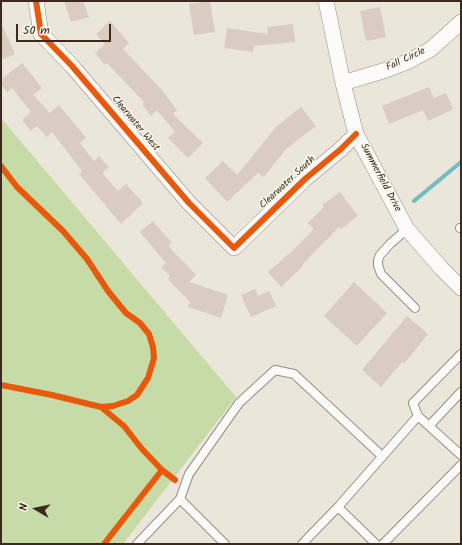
<!DOCTYPE html>
<style>
body{margin:0}
#map{position:relative;width:462px;height:545px;overflow:hidden;background:#eae6d9;font-family:Kalam,sans-serif}
canvas{display:block}
.frame{position:absolute;inset:0;border:2px solid #3b2a1e;pointer-events:none}
.north{position:absolute;left:16px;top:489px;width:40px;height:40px;-webkit-text-stroke:3px #fbf7ec;paint-order:stroke;rotate:279deg;font-size:11px;font-weight:700;line-height:16px;text-align:center;color:#3b2a1e}
.north::after{content:'';display:block;margin:auto;width:14px;height:18px;background:#3b2a1e;clip-path:polygon(50% 0,100% 100%,50% 72%,0 100%)}
.scale{position:absolute;left:16px;top:24px;width:95px;height:18px;box-sizing:border-box;border:2px solid #3b2a1e;border-top:0;padding-left:5px;font-size:12px;line-height:14px;white-space:nowrap;color:#3b2a1e;-webkit-text-stroke:3px #fbf7ec;paint-order:stroke}
</style>
<div id="map">
<canvas width="462" height="545"></canvas>
<div class="frame"></div>
<div class="north">N</div>
<div class="scale">50 m</div>
</div>
<script>
const context = document.querySelector('canvas').getContext('2d');
context.lineJoin = 'round';
function paint(path, color) { context.fillStyle = color; context.fill(path, 'evenodd'); }
const shape = rows => new Path2D(rows.map(r => 'M' + r).join(''));
function strokePath(path, color, width, dash) { context.strokeStyle = color; context.lineWidth = width; context.lineCap = dash ? 'butt' : 'round'; context.setLineDash(dash || []); context.stroke(path); }
function write(font, color, halo, rows, align = 'center') {
  context.font = font + ' Kalam,sans-serif'; context.lineWidth = 3; context.setLineDash([]); context.textBaseline = 'middle'; context.strokeStyle = halo; context.fillStyle = color; for (const [text, x, y, turn = 0] of rows) {
    context.save(); context.translate(x, y); context.rotate((+turn || 0) * Math.PI / 180); context.textAlign = isNaN(turn) ? turn : align; if (halo) context.strokeText(text, 0, 0); context.fillText(text, 0, 0); context.restore();
  }
}
paint(shape([
 [1,118,236,397,123,544,1,544]
]), '#c7dba6');
strokePath(shape([
 [414,201,461,162]
]), '#71bdc3', 4);
paint(shape([
 [64,1,83,1,89,17,71,22],
 [210,1,215,32,194,35,189,4],
 [380,7,386,37,366,41,360,11],
 [110,21,129,43,123,49,161,89,177,110,173,114,203,143,188,158,168,138,175,132,157,110,151,116,142,104,144,102,107,63,105,65,95,53,105,44,96,34],
 [1,22,15,54,1,60],
 [293,24,295,42,254,46,253,52,224,48,227,28,268,34,267,27],
 [22,63,42,88,33,95,50,113,59,105,86,138,80,143,94,161,99,156,109,167,102,173,118,191,126,184,143,203,121,224,79,174,82,171,52,132,47,137,37,126,31,131,22,120,31,112,12,88,7,92,1,84,1,80],
 [429,87,434,98,446,93,453,109,428,121,423,110,389,124,382,106],
 [301,107,316,126,286,149,264,177,258,173,227,202,205,178,223,161,237,175,277,126],
 [340,192,358,216,341,229,339,227,302,265,303,266,281,287,268,272,290,253,314,229,308,223,324,207,322,205],
 [153,221,172,243,168,246,196,275,189,282,228,295,221,318,188,307,190,302,168,279,170,276,161,267,166,263,140,232],
 [354,282,387,313,357,346,324,316],
 [255,289,258,296,269,291,276,306,251,317,241,295],
 [407,316,428,334,404,364,402,362,381,387,362,370]
]), '#daccc0');
const lane = shape([
 [460,228,461,228],
 [407,229,390,244,380,255,378,260,378,265,381,274,415,308],
 [418,416,413,403,461,354],
 [429,426,461,392],
 [180,499,189,474,239,403,275,370,294,374,382,456],
 [338,507,418,416,461,455],
 [137,544,180,499,225,544],
 [302,544,338,507,376,544],
 [383,544,461,465]
]);
const street = shape([
 [36,1,41,34,72,66,189,203,234,248,305,179,341,149,356,134],
 [326,1,343,83,356,134,407,229,442,269,461,288],
 [343,83,386,70,409,61,431,49,461,22]
]);
strokePath(lane, '#948f86', 10);
strokePath(street, '#948f86', 16);
strokePath(lane, '#fcfbf9', 8);
strokePath(street, '#fcfbf9', 15);
strokePath(shape([
 [36,1,41,34,72,66,189,203,234,248,305,179,341,149,356,134],
 [1,166,17,187,63,231,87,259,108,291,126,313,140,323,149,334,153,347,154,358,148,378,137,395,128,401,113,406,101,407,52,395,1,385],
 [101,407,124,426,142,449,162,470,175,480],
 [104,544,162,470]
]), '#e8590c', 6);
write('10px', '#3b2a1e', '#fbf7ec', [
 ["Fall Circle",406,60,-25],
 ["Clearwater West",135,124,50],
 ["Summerfield Drive",380,178,62],
 ["Clearwater South",288,183,-43]
]);
</script>
